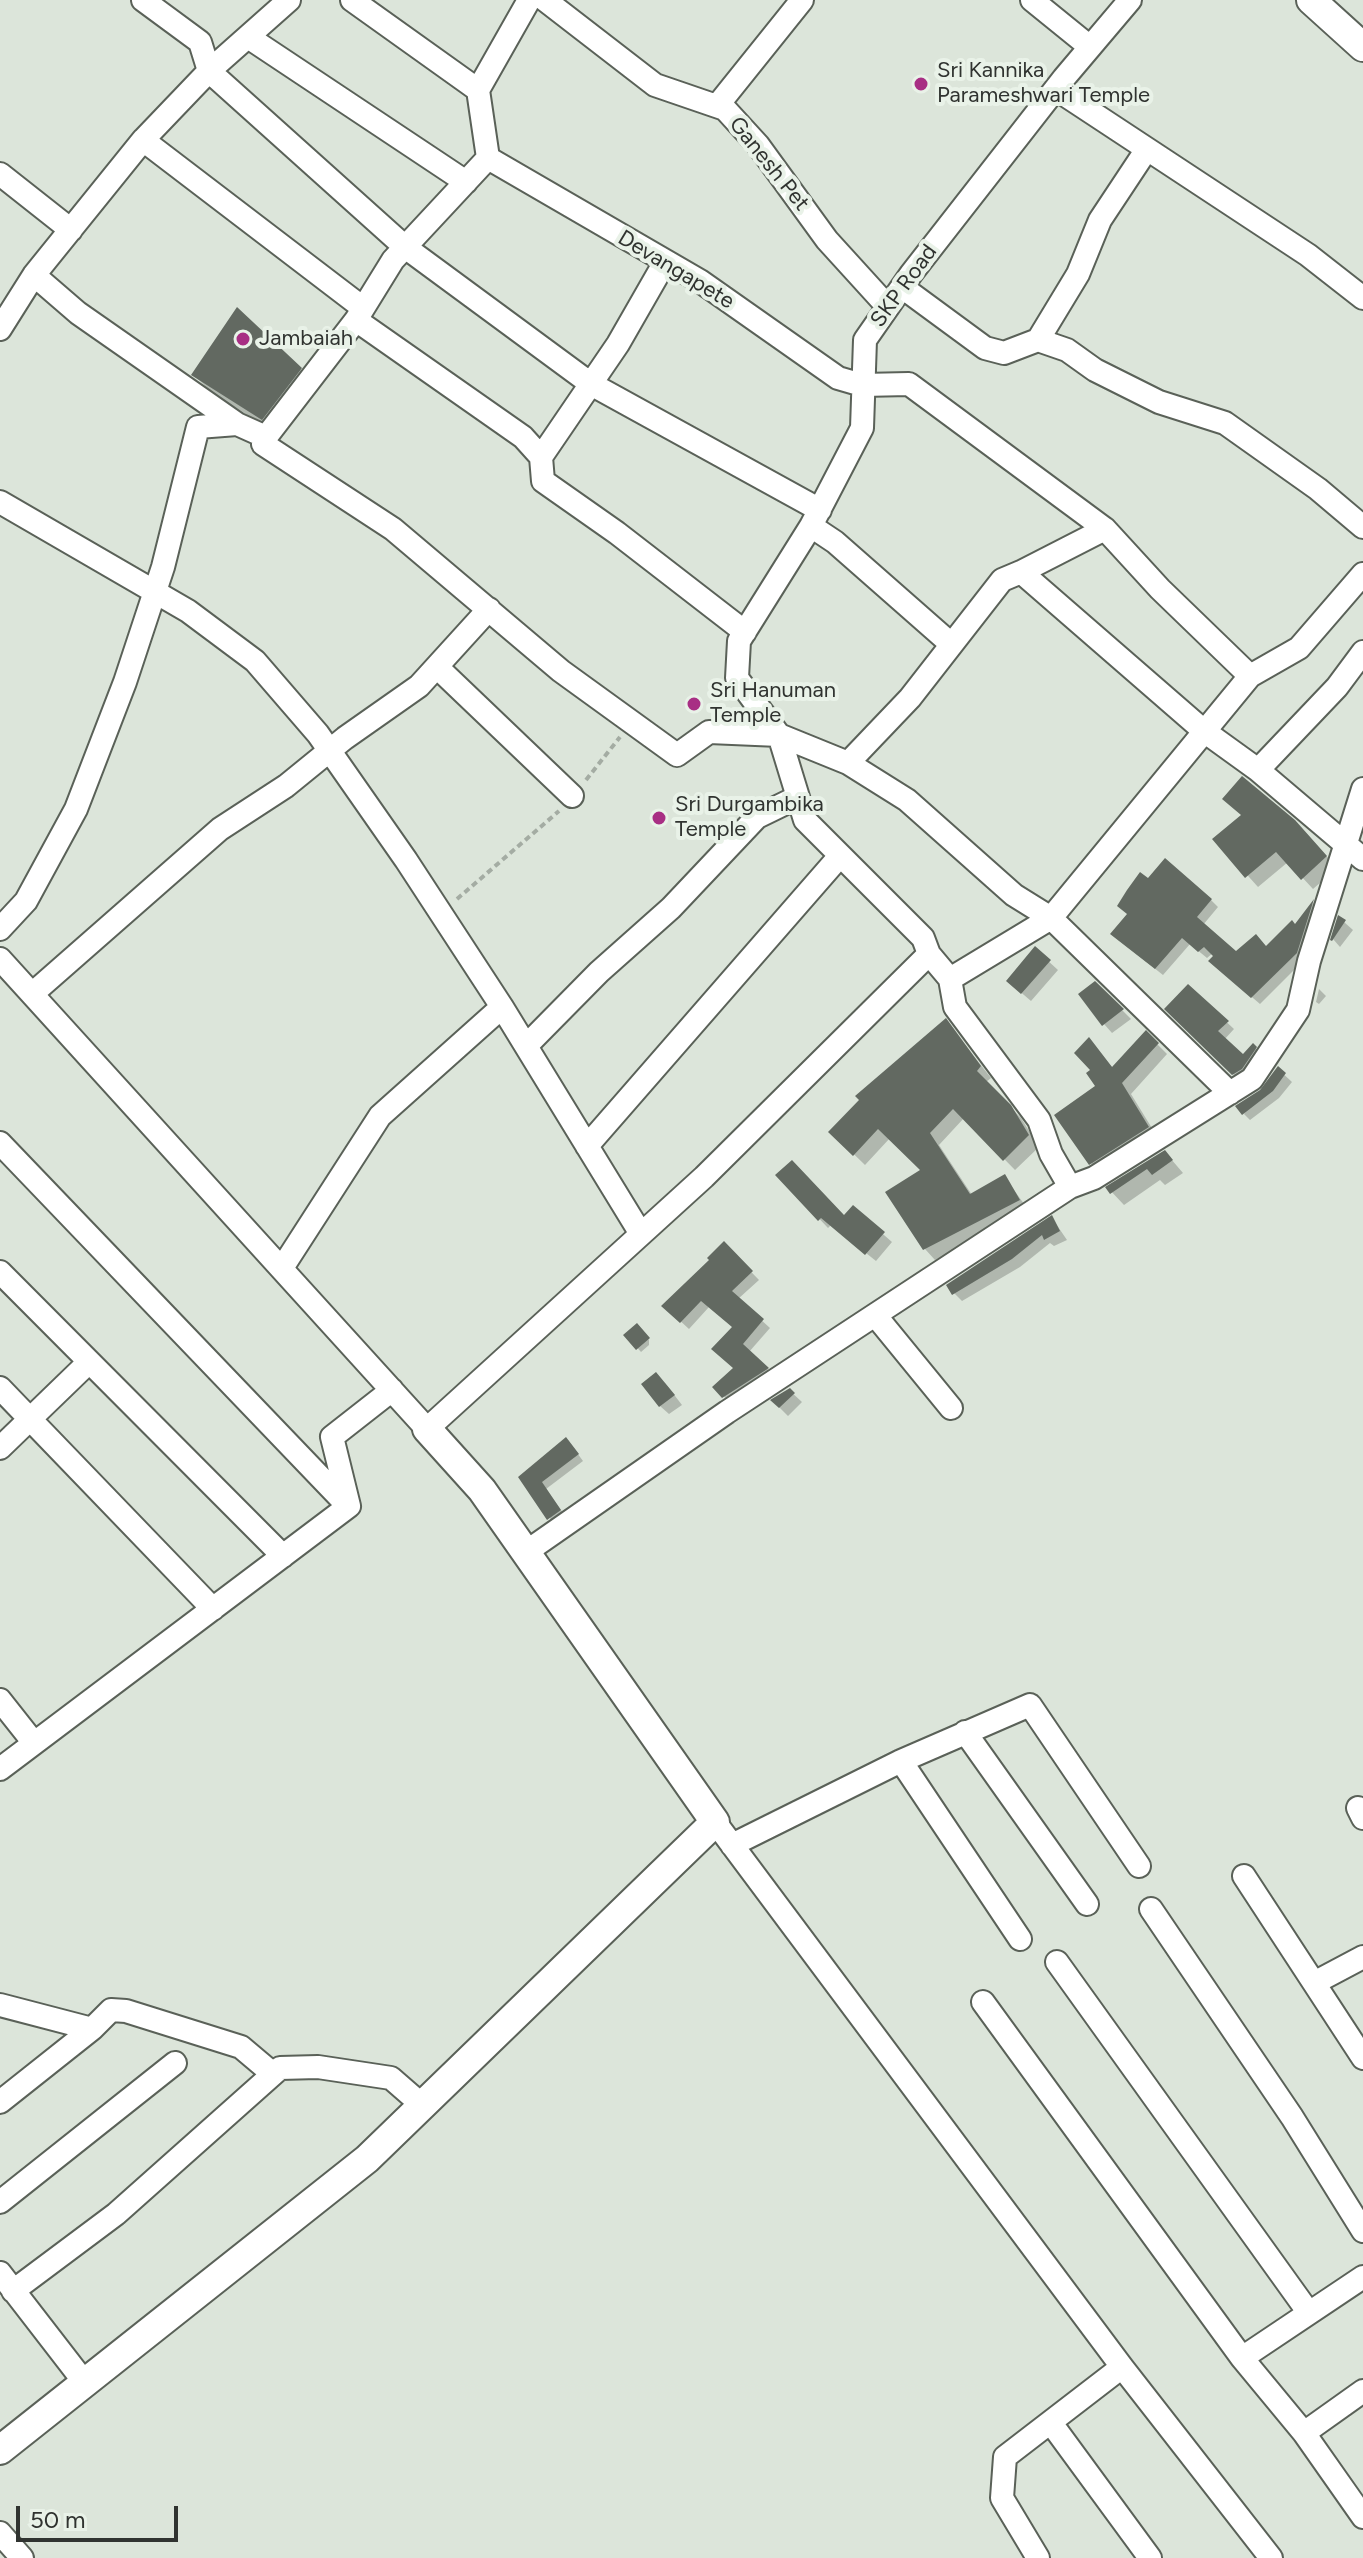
<!DOCTYPE html>
<style>
body{margin:0}
#map{position:relative;width:1363px;height:2558px;overflow:hidden;background:#dce5da;font-family:Figtree,sans-serif}
canvas{display:block}
.scale{position:absolute;left:16px;top:2506px;width:162px;height:36px;box-sizing:border-box;border:4px solid #303330;border-top:0;padding-left:10px;font-size:24px;line-height:28px;white-space:nowrap;color:#303330;-webkit-text-stroke:6px #e9f2e8;paint-order:stroke}
</style>
<div id="map">
<canvas width="1363" height="2558"></canvas>
<div class="scale">50 m</div>
</div>
<script>
const context = document.querySelector('canvas').getContext('2d');
context.lineJoin = 'round';
function paint(path, color) { context.fillStyle = color; context.fill(path, 'evenodd'); }
const shape = rows => new Path2D(rows.map(r => 'M' + r).join(''));
function strokePath(path, color, width, dash) { context.strokeStyle = color; context.lineWidth = width; context.lineCap = dash ? 'butt' : 'round'; context.setLineDash(dash || []); context.stroke(path); }
function write(font, color, halo, rows, align = 'center') {
  context.font = font + ' Figtree,sans-serif'; context.lineWidth = 8; context.setLineDash([]); context.textBaseline = 'middle'; context.strokeStyle = halo; context.fillStyle = color; for (const [text, x, y, turn = 0] of rows) {
    context.save(); context.translate(x, y); context.rotate((+turn || 0) * Math.PI / 180); context.textAlign = isNaN(turn) ? turn : align; if (halo) context.strokeText(text, 0, 0); context.fillText(text, 0, 0); context.restore();
  }
}
paint(shape([
 [300,369,318,387,281,436,211,392,193,374],
 [1243,816,1306,833,1337,868,1313,889,1288,862,1258,887,1215,839],
 [1148,880,1211,900,1218,907,1203,925,1236,954,1266,948,1296,927,1314,902,1320,908,1303,961,1260,1004,1218,968,1213,953,1207,958,1190,944,1163,975,1120,941,1129,914],
 [1344,922,1353,930,1340,947,1333,939],
 [1035,949,1058,970,1031,1001,1017,989],
 [1095,983,1131,1019,1112,1033,1104,1024],
 [1188,986,1234,1029,1224,1040,1243,1057,1253,1046,1263,1055,1240,1081,1167,1009],
 [1319,989,1326,996,1319,1004,1316,1002],
 [946,1021,991,1078,986,1082,1021,1118,1039,1147,1015,1170,964,1118,939,1145,972,1195,1004,1176,1029,1211,935,1260,925,1249,923,1170,890,1138,865,1165,831,1132],
 [1146,1033,1167,1054,1131,1094,1158,1138,1101,1173,1091,1163,1098,1086,1089,1040,1113,1068],
 [1278,1069,1292,1082,1279,1098,1250,1120,1244,1114],
 [1165,1152,1183,1173,1165,1185,1160,1180,1124,1205,1108,1188],
 [778,1175,844,1218,853,1208,892,1242,876,1261,831,1225,828,1228],
 [1052,1218,1067,1240,1054,1246,1050,1243,1020,1267,962,1301,954,1293],
 [724,1244,759,1280,738,1299,770,1328,749,1352,775,1376,731,1404,715,1387,735,1369,734,1328,709,1307,689,1329,664,1306,712,1260],
 [637,1326,649,1340,649,1345,641,1352,626,1335],
 [665,1383,682,1405,669,1414,660,1406],
 [789,1390,802,1402,788,1416,773,1401],
 [572,1446,583,1461,546,1489,566,1517,555,1525,520,1477]
]), '#0003');
paint(shape([
 [237,307,302,368,262,420,191,375],
 [1242,776,1295,820,1327,856,1301,880,1276,852,1245,878,1212,839,1241,815,1222,799],
 [1165,858,1212,899,1197,917,1236,951,1256,934,1266,946,1292,920,1295,924,1314,899,1297,953,1251,998,1208,961,1213,956,1204,947,1198,952,1182,938,1155,969,1110,934,1127,914,1117,906,1127,890,1140,872,1148,878],
 [1338,915,1346,920,1332,941,1330,940],
 [1035,946,1051,960,1021,994,1006,981],
 [1095,981,1124,1009,1102,1026,1078,994],
 [1188,984,1229,1021,1218,1031,1243,1054,1253,1043,1257,1047,1242,1069,1232,1075,1164,1009],
 [946,1018,981,1066,977,1071,1011,1105,1029,1135,1003,1161,953,1109,930,1133,970,1194,1005,1174,1020,1200,923,1250,885,1192,920,1170,878,1129,853,1156,828,1132,859,1100,855,1096],
 [1146,1030,1159,1043,1122,1083,1149,1127,1089,1165,1054,1115,1095,1086,1086,1073,1090,1070,1074,1053,1089,1037,1112,1067],
 [1278,1066,1286,1073,1273,1091,1242,1115,1235,1106,1260,1090],
 [1165,1150,1173,1160,1152,1175,1147,1169,1110,1194,1105,1187],
 [792,1160,844,1215,853,1205,885,1232,865,1255,821,1218,818,1221,775,1175],
 [1052,1215,1060,1231,1044,1240,1042,1235,1012,1259,952,1295,946,1285],
 [724,1241,753,1271,732,1291,764,1319,743,1344,769,1368,722,1398,712,1387,733,1368,711,1349,732,1327,701,1301,680,1323,661,1306,709,1260,707,1258],
 [637,1323,650,1338,636,1350,623,1335],
 [656,1372,675,1395,659,1407,641,1384],
 [790,1388,795,1393,779,1408,770,1400],
 [566,1437,579,1454,542,1482,561,1510,547,1520,518,1477]
]), '#626961');
const minor = shape([
 [143,0,200,42,209,71,405,247,591,384,820,510],
 [352,0,478,90],
 [545,0,655,85,725,109,758,145,827,240,888,307],
 [1032,0,1090,47],
 [248,37,466,182],
 [1056,89,1308,255,1363,298],
 [717,106,802,0],
 [143,140,363,308],
 [488,158,700,281,838,378,862,385,909,384,1105,529,1160,589,1250,676],
 [0,174,71,230],
 [34,275,78,313,237,424,266,437,263,444,393,529,561,671,677,755,709,732,779,735],
 [902,287,985,348,1004,353,1038,340,1067,350,1095,370,1159,402,1225,423,1318,489,1363,527],
 [356,320,523,437,541,457,543,481,617,533,745,632],
 [0,329,34,275,143,140,209,71,289,0],
 [1038,340,1078,274,1100,220,1147,149],
 [266,437,356,320,393,260,488,158,478,90,529,0],
 [541,457,618,344,665,262],
 [0,502,188,611,255,661,318,734,406,860,502,1007,641,1234],
 [811,526,835,542,951,644],
 [1021,572,1105,529],
 [437,667,572,796],
 [779,735,737,678,739,641,811,526,862,428,865,340,911,274,1064,78,1130,0],
 [848,763,910,698,1002,580,1021,572,1204,731,1258,770,1337,687,1363,652],
 [1258,770,1363,859],
 [0,929,26,901,76,809,125,682,163,567,198,427,237,424],
 [0,959,427,1429,704,1177,929,954],
 [950,979,955,1007,1039,1120,1051,1154,1070,1187],
 [32,994,220,829,286,786,345,738,419,686,489,609],
 [526,1046,599,972,671,908,757,817,798,797],
 [1230,1093,1051,918,1014,895,907,800,848,763,779,735,805,820,923,938,929,954,950,979,1051,918,1250,676,1299,648,1363,574],
 [0,1143,348,1506],
 [587,1146,839,857],
 [282,1268,380,1116,502,1007],
 [0,1272,283,1556],
 [875,1315,951,1408],
 [0,1388,213,1609],
 [0,1448,89,1362],
 [526,1552,727,1412,1070,1187,1094,1178,1252,1079,1298,1010,1309,961,1363,789],
 [0,1700,34,1743],
 [965,1732,1087,1904],
 [901,1761,1020,1939],
 [0,1769,349,1506,332,1437,392,1390],
 [1358,1808,1363,1818],
 [715,1822,1122,2367,1271,2558],
 [732,1845,901,1761,1030,1705,1139,1866],
 [1244,1876,1363,2058],
 [1151,1909,1292,2117,1363,2231],
 [1057,1962,1309,2313],
 [1314,1983,1363,1957],
 [983,2002,1242,2358,1363,2277],
 [0,2005,92,2029,111,2010,126,2011,241,2047,273,2074],
 [0,2102,92,2029],
 [0,2202,175,2063],
 [0,2273,85,2383],
 [13,2291,116,2214,280,2068,318,2067,391,2078,422,2105],
 [1242,2358,1304,2433,1363,2517],
 [1051,2423,1150,2558],
 [1304,2433,1363,2391],
 [0,2533,22,2558],
 [1038,2558,1002,2498,1005,2457,1122,2367]
]);
const tertiary = shape([
 [1311,0,1363,47],
 [0,2450,367,2159,715,1822,482,1490,427,1429]
]);
strokePath(minor, '#5a6158', 26);
strokePath(tertiary, '#5a6158', 32);
strokePath(shape([
 [586,780,620,737],
 [457,899,559,811]
]), '#a4aca3', 4, [6, 4]);
strokePath(minor, '#fff', 22);
strokePath(tertiary, '#fff', 28);
for (const [x, y, r, color] of [
 [921,84,8,"#a82f84"],
 [243,339,8,"#a82f84"],
 [694,704,8,"#a82f84"],
 [659,818,8,"#a82f84"]
]) { const dot = new Path2D(); dot.arc(x, y, r, 0, 2 * Math.PI); context.fillStyle = color; context.fill(dot); strokePath(dot, '#e9f2e8', 3); }
write('22px', '#303330', '#e9f2e8', [
 ["Sri Kannika",937,71],
 ["Parameshwari Temple",937,96],
 ["Jambaiah",259,339],
 ["Sri Hanuman",710,691],
 ["Temple",710,716],
 ["Sri Durgambika",675,805],
 ["Temple",675,830]
], 'left');
write('22px', '#303330', '#e9f2e8', [
 ["Ganesh Pet",769,164,51],
 ["Devangapete",676,270,31],
 ["SKP Road",904,286,-54]
]);
</script>
